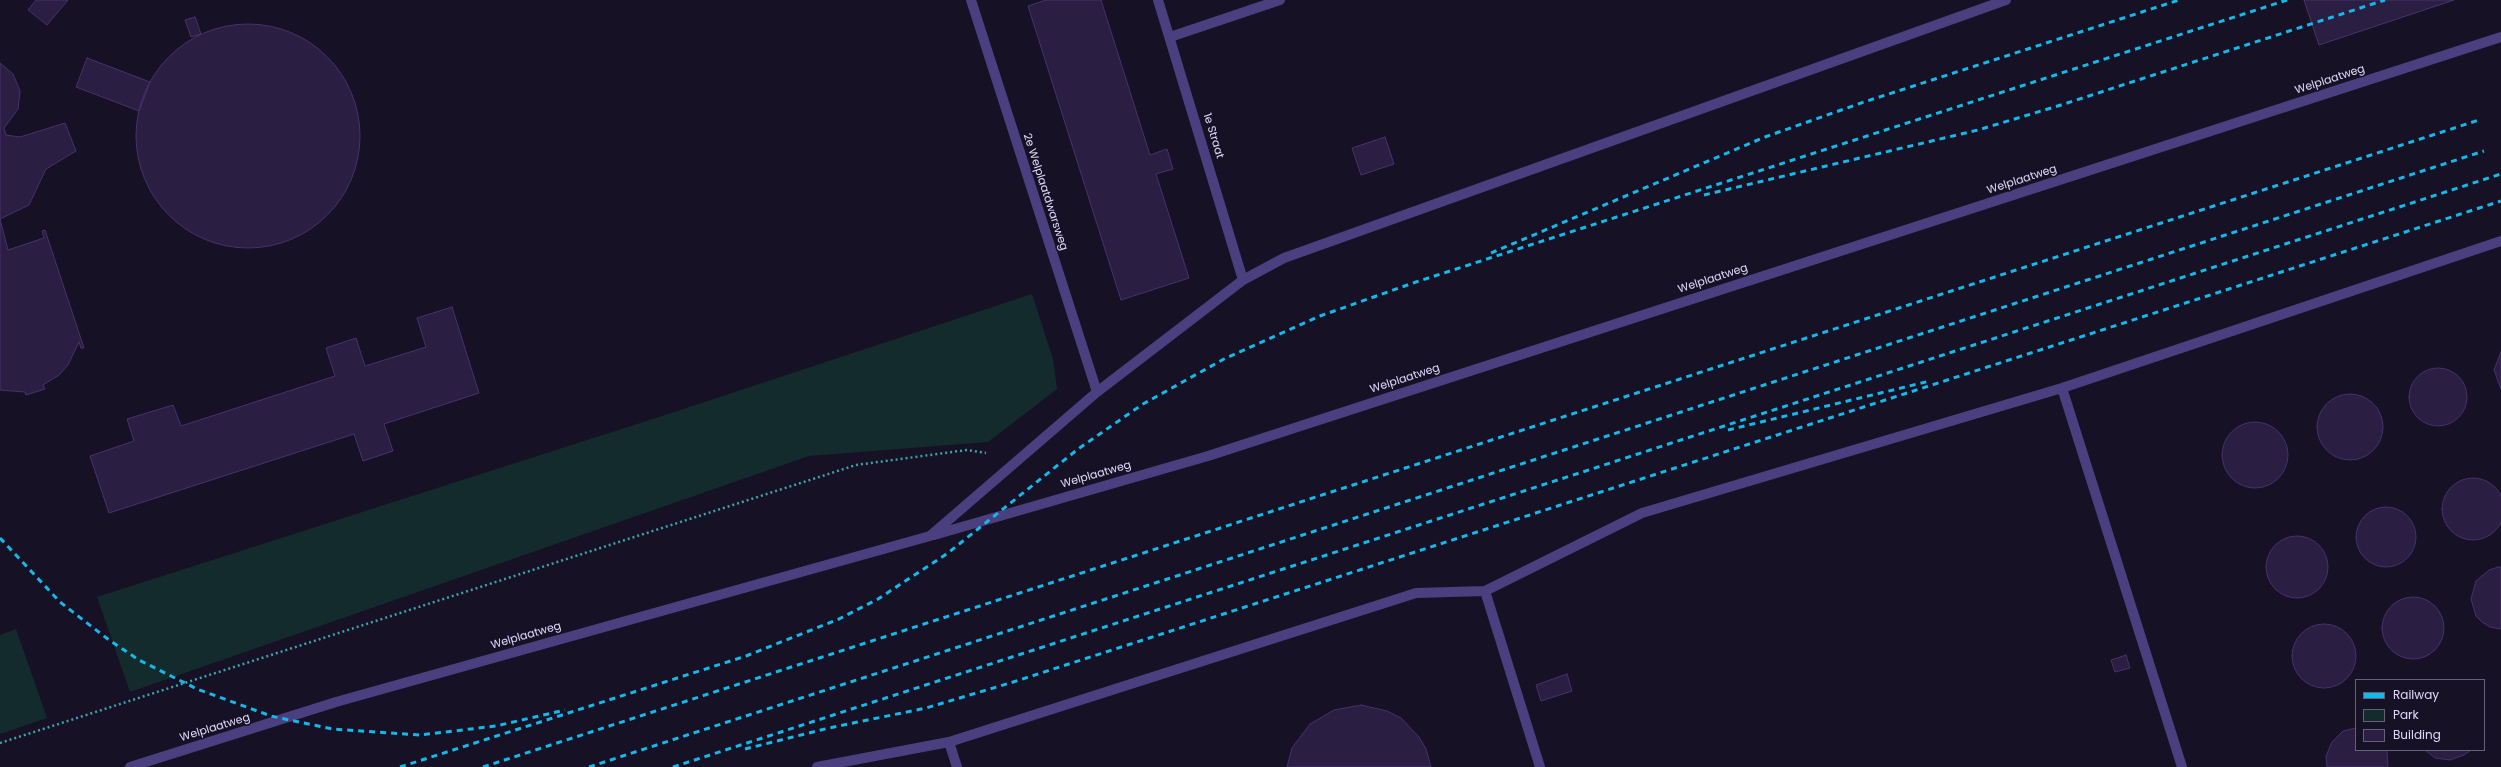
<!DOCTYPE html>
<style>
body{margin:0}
#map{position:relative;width:2501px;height:767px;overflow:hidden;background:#161124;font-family:Poppins,sans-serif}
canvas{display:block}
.legend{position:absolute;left:2355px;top:679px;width:130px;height:72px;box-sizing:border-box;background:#161124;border:1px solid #67607a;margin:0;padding:5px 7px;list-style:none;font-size:12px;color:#e0d7fc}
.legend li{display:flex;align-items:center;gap:8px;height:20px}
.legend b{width:20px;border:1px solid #67607a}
</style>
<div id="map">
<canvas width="2501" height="767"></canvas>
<ul class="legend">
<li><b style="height:5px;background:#14b9ea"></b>Railway</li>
<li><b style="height:11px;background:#142b2d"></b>Park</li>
<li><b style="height:11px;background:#2b1e43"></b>Building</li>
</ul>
</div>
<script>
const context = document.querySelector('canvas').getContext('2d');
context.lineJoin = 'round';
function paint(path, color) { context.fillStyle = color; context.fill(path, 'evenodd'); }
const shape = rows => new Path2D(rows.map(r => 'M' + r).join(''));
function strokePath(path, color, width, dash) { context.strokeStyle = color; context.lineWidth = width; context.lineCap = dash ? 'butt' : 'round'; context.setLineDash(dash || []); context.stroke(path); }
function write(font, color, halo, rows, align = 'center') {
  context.font = font + ' Poppins,sans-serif'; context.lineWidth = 3.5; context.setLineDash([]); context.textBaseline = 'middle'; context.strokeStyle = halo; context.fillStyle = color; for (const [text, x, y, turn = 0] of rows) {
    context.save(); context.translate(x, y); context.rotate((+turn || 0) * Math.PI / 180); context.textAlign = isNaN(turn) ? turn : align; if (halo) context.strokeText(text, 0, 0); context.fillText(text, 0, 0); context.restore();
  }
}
paint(shape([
 [1032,294,1053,359,1057,389,988,442,809,456,130,692,97,597,659,417],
 [16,629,47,718,0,734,0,635]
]), '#142b2d');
const building = shape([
 [36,0,68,0,47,25,28,10,36,0],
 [1046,0,1101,0,1150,155,1167,149,1173,169,1156,174,1189,278,1121,300,1028,6,1046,0],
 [2304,0,2454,0,2319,45,2304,0],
 [195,17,201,34,191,37,185,20,195,17],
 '136 136a112 112 0 1 1 224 0a112 112 0 1 1-224 0Z',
 [87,58,150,82,139,111,76,87,87,58],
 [0,63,13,74,20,91,18,109,4,128,6,135,20,137,65,123,76,151,46,169,29,205,0,219,0,63],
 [1385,137,1394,164,1361,175,1352,148,1385,137],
 [0,219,8,250,44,238,42,231,45,230,84,348,81,348,79,342,68,365,59,375,43,385,45,389,26,395,25,392,0,390,0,219],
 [452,307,479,393,384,424,393,451,363,461,354,434,109,513,90,456,134,441,127,419,173,405,181,426,335,376,326,348,356,338,365,366,426,347,417,318,452,307],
 [2501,352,2501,389,2494,370,2501,352],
 '2409 397a29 29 0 1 1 58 0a29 29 0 1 1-58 0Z',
 '2317 427a33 33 0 1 1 66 0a33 33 0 1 1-66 0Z',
 '2222 455a33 33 0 1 1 66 0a33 33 0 1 1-66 0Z',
 '2442 509a31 31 0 1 1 62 0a31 31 0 1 1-62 0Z',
 '2356 537a30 30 0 1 1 60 0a30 30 0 1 1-60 0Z',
 '2266 567a31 31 0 1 1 62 0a31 31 0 1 1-62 0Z',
 [2498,567,2501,567,2501,629,2490,627,2482,622,2476,616,2471,599,2476,581,2489,570,2498,567],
 '2382 628a31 31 0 1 1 62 0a31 31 0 1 1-62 0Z',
 '2292 656a32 32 0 1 1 64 0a32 32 0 1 1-64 0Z',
 [2126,655,2130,668,2115,672,2111,660,2126,655],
 [1567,674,1572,691,1541,701,1536,685,1567,674],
 [1361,705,1387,711,1401,718,1419,737,1426,749,1431,767,1287,767,1292,748,1310,724,1334,710,1361,705],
 [2356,728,2356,750,2387,750,2388,767,2327,767,2326,756,2332,742,2343,731,2356,728],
 [2425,750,2471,750,2464,755,2450,760,2435,758,2425,750]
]);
paint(building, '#2b1e43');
strokePath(building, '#46326d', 1);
strokePath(shape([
 [0,743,856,465,967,450,986,453]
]), '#3aa4ad', 2.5, [2, 3]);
strokePath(shape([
 [971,0,1097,392],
 [1158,0,1243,280],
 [1170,37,1280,0],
 [2062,388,2182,767],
 [934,535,1208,456,2501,37],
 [1485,591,1540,767],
 [949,742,957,767],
 [130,767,336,702,930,536,1097,392,1243,280,1284,258,2006,0],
 [817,767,949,742,1416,593,1485,591,1642,513,2062,388,2501,241]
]), '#4a407f', 10);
strokePath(shape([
 [1704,195,1978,130,2061,105,2385,0],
 [1491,253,1765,137,1864,102,2179,0],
 [1728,430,1930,381],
 [0,538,60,602,109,640,139,660,197,689,271,716,332,729,420,735,496,726,565,710],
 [745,749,829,728,926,708,1010,683,2501,201],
 [400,767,746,656,839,619,878,599,948,553,1078,449,1143,404,1224,359,1320,316,1416,282,2287,0],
 [483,767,2479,120],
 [589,767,2484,151],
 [673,767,2501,174]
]), '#14b9ea', 3, [6, 5]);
write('11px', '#e0d7fc', '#161124', [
 ["Welplaatweg",2330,80,-18],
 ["1e Straat",1213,136,73],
 ["Welplaatweg",2022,180,-18],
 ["2e Welplaatdwarsweg",1045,192,72],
 ["Welplaatweg",1713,279,-18],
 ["Welplaatweg",1405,379,-18],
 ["Welplaatweg",1096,475,-16],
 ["Welplaatweg",526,636,-16],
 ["Welplaatweg",215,728,-17]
]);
</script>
